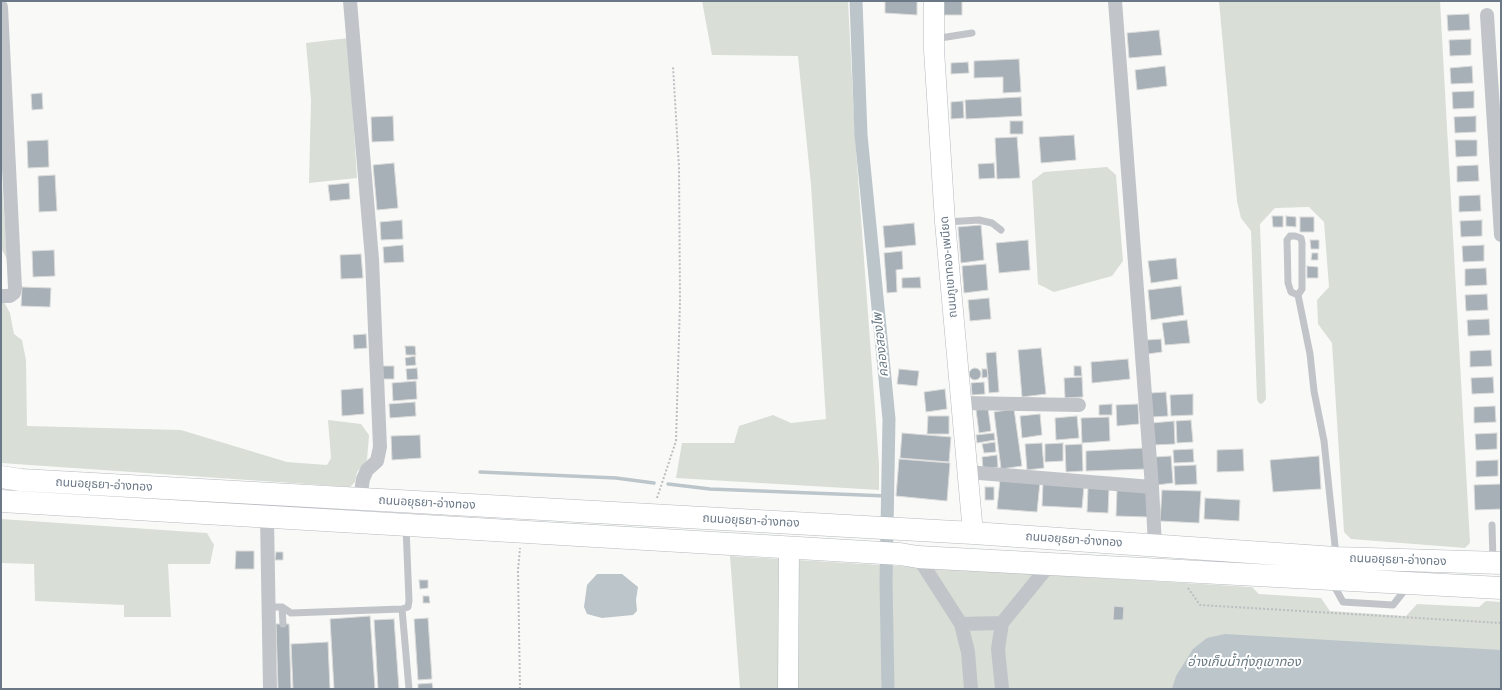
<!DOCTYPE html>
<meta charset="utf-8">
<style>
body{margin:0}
#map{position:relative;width:1502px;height:690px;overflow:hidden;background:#f9faf8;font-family:"Open Sans",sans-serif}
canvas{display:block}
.frame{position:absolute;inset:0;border:2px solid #6a7887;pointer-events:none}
</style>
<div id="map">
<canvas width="1502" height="690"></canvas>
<div class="frame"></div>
</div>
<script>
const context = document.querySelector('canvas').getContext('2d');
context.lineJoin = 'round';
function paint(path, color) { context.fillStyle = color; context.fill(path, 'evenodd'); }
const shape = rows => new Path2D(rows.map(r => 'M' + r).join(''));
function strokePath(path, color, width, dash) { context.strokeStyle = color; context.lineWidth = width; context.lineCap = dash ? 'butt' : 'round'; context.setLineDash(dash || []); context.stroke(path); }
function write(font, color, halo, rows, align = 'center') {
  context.font = font + ' "Open Sans","Noto Sans Thai",sans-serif'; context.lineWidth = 4; context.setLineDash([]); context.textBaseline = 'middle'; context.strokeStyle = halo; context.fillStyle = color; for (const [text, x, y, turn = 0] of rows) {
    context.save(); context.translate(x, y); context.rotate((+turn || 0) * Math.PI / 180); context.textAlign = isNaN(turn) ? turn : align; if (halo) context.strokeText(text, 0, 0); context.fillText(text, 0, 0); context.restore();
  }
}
paint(shape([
 [702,1,848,1,855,136,879,464,879,490,676,478,682,443,734,443,739,426,773,415,791,423,826,419,811,185,798,56,712,55],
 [1219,1,1440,1,1470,543,1465,548,1351,539,1344,532,1332,343,1318,324,1317,300,1329,287,1324,222,1309,207,1275,208,1260,224,1266,399,1263,403,1260,404,1257,400,1251,231,1241,218,1237,201],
 [348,38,357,178,309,183,311,100,306,43],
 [1,166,7,259,1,248],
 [1107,167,1116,175,1123,261,1112,276,1054,292,1038,284,1032,181,1044,172],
 [1,302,4,302,10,313,14,334,22,340,26,360,27,426,181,430,287,462,327,465,331,458,328,420,361,424,369,435,367,460,357,472,355,482,350,487,1,463],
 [1,519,207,533,214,545,210,564,168,564,171,617,124,617,124,605,35,601,34,564,1,563],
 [730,556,1252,587,1259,594,1321,598,1330,611,1406,616,1417,604,1479,607,1486,601,1501,602,1501,689,740,689]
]), '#d9ded7');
paint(shape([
 [597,574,622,574,638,587,636,600,637,611,633,615,602,618,587,614,584,607,587,585],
 [1225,634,1501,650,1501,689,1172,689,1176,676,1193,649,1207,638]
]), '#bbc5ca');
strokePath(shape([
 [480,472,616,478,654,483],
 [668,484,710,489,887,496]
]), '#bbc5ca', 3.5);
strokePath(shape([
 [856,1,861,135,889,419,886,582,888,689]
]), '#bbc5ca', 13);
const building = shape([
 [885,1,917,1,917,15,885,13,885,1],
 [944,1,962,1,962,15,944,15,944,1],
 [1469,14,1470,30,1448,31,1447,15,1469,14],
 [1159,30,1162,55,1129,58,1127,33,1159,30],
 [1471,39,1471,55,1450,56,1449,40,1471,39],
 [1019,59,1021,92,1003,93,1003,77,974,78,974,61,1019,59],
 [968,62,969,73,951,74,951,63,968,62],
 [1165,66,1167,86,1137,90,1135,70,1165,66],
 [1472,66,1473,83,1451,84,1450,68,1472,66],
 [1474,91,1474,108,1453,109,1452,92,1474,91],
 [42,93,43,109,32,110,31,94,42,93],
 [1021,97,1022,116,966,119,965,100,1021,97],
 [963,101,964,118,951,119,951,102,963,101],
 [393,116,394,141,372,142,371,117,393,116],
 [1476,116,1476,132,1455,133,1454,117,1476,116],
 [1010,121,1023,121,1023,134,1010,134,1010,121],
 [1074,135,1076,160,1041,163,1039,137,1074,135],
 [1017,137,1020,178,997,179,995,138,1017,137],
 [48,140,49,167,28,168,27,141,48,140],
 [1455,140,1477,140,1477,156,1456,157,1455,140],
 [394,163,398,208,377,210,373,165,394,163],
 [994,163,995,178,979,179,978,164,994,163],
 [1478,165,1479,181,1457,182,1457,166,1478,165],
 [55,175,57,211,39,212,38,176,55,175],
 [349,183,350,199,330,201,328,185,349,183],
 [1480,195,1481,211,1459,212,1459,196,1480,195],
 [1272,216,1283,216,1283,227,1273,227,1272,216],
 [1286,216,1296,217,1296,227,1286,226,1286,216],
 [1300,217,1314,217,1314,232,1300,232,1300,217],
 [402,220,403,239,381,240,380,222,402,220],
 [1482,220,1482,236,1461,237,1460,221,1482,220],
 [914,223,916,245,885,248,883,226,914,223],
 [981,225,984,260,961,263,958,227,981,225],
 [1028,240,1030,270,999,273,996,243,1028,240],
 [1310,240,1319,240,1319,249,1311,249,1310,240],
 [403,245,404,262,384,263,383,247,403,245],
 [1484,245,1484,261,1463,262,1462,246,1484,245],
 [54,250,55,276,33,277,32,251,54,250],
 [902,251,903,269,896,270,897,292,887,293,884,253,902,251],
 [1312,253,1318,253,1318,260,1311,260,1312,253],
 [361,254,363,278,341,279,340,255,361,254],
 [1176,258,1178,279,1151,283,1148,261,1176,258],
 [986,264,988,290,964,293,962,266,986,264],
 [1307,266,1318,267,1318,278,1307,278,1307,266],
 [1486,268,1487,285,1465,286,1465,269,1486,268],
 [920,277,921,288,902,288,902,278,920,277],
 [1181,286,1184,315,1151,320,1148,290,1181,286],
 [22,287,51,288,50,307,21,306,22,287],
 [1487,294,1488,310,1466,311,1465,295,1487,294],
 [989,298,991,319,970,321,968,300,989,298],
 [1489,319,1490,335,1468,336,1467,320,1489,319],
 [1187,320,1190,343,1165,345,1162,323,1187,320],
 [366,334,367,348,354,349,353,335,366,334],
 [1161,339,1162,352,1148,354,1147,340,1161,339],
 [405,346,415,346,416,355,406,355,405,346],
 [1041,348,1046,394,1022,397,1018,350,1041,348],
 [1491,350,1492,366,1470,367,1470,351,1491,350],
 [996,352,999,392,989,393,986,353,996,352],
 [415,356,416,365,406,366,405,358,415,356],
 [1128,359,1130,379,1092,383,1091,362,1128,359],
 [382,366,394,366,394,379,383,379,382,366],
 [1074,366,1081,366,1082,376,1074,376,1074,366],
 '969 374a6 6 0 1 1 12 0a6 6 0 1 1-12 0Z',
 [417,368,418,379,407,380,406,369,417,368],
 [899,369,919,371,917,386,897,384,899,369],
 [982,369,987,369,988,377,982,378,982,369],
 [1082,377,1083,397,1065,398,1064,378,1082,377],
 [1493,377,1494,393,1472,394,1471,378,1493,377],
 [416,381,417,399,393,401,392,383,416,381],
 [984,382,985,394,972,395,971,383,984,382],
 [363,388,364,414,342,416,341,390,363,388],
 [945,389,947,409,926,412,924,392,945,389],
 [1166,392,1168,416,1152,417,1151,393,1166,392],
 [1193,394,1193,415,1171,416,1170,395,1193,394],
 [415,402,416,416,390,418,389,404,415,402],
 [1112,404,1112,415,1099,415,1099,405,1112,404],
 [1138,404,1139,424,1117,426,1116,405,1138,404],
 [1495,406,1496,422,1474,423,1474,407,1495,406],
 [988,408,991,431,979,433,976,410,988,408],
 [1014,409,1022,466,1001,469,994,412,1014,409],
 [1040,414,1042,435,1022,438,1020,416,1040,414],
 [928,416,949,416,949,434,927,434,928,416],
 [1077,416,1079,438,1056,440,1055,418,1077,416],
 [1109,417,1110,441,1082,443,1081,418,1109,417],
 [1191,420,1193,442,1177,443,1176,421,1191,420],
 [1174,421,1175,444,1154,445,1152,423,1174,421],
 [902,433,951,437,949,462,900,458,902,433],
 [994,433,995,440,977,443,976,435,994,433],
 [1497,433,1497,449,1476,450,1475,434,1497,433],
 [420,435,421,458,392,460,391,436,420,435],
 [995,442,996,452,984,453,982,444,995,442],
 [1042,443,1044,468,1027,470,1025,444,1042,443],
 [1063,443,1063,461,1045,462,1045,444,1063,443],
 [1082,444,1083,471,1066,472,1065,445,1082,444],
 [1145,448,1146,469,1086,471,1086,451,1145,448],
 [1193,449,1194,462,1174,463,1173,450,1193,449],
 [1243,449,1244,471,1217,472,1217,450,1243,449],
 [997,455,998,467,983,469,982,457,997,455],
 [1171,456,1173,483,1157,485,1155,457,1171,456],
 [1319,456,1321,489,1273,492,1270,460,1319,456],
 [899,459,950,463,947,501,896,496,899,459],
 [1498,460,1498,476,1476,477,1476,461,1498,460],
 [1196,465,1197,484,1175,485,1174,466,1196,465],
 [1000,479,1040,482,1037,512,997,509,1000,479],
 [1043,483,1084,486,1082,508,1042,506,1043,483],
 [1501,484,1501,509,1475,510,1474,485,1501,484],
 [985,487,994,487,994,500,985,500,985,487],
 [1088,488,1109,489,1108,513,1087,512,1088,488],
 [1117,490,1149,491,1148,517,1116,516,1117,490],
 [1162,490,1201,491,1199,523,1160,521,1162,490],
 [1205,498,1240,500,1239,521,1204,519,1205,498],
 [236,551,254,551,254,569,235,569,236,551],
 [276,552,283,552,283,560,275,560,276,552],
 [419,580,428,580,428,588,420,589,419,580],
 [423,596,429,596,430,603,423,603,423,596],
 [1114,606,1124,607,1123,620,1113,620,1114,606],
 [370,616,375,689,334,689,330,619,370,616],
 [428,618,432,679,418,680,414,619,428,618],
 [394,619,399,689,378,689,374,620,394,619],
 [276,624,289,624,291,689,278,689,276,624],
 [328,642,330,689,293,689,291,644,328,642],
 [432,683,433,689,418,689,418,684,432,683]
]);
paint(building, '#a8b0b7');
strokePath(building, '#dbdcda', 1);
const secondary = shape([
 [934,1,934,50,945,222,973,533],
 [788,689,789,548]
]);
const primary = shape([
 [1,477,21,480,973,533,1336,558,1501,563],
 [1,501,900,554,918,557,1501,588]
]);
strokePath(secondary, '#b4b9be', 21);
strokePath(primary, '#b5b9be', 23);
strokePath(shape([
 [657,498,676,441,680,302,679,167,673,66],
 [1188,588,1200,605,1501,623],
 [520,689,518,570,520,548]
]), '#bcbec1', 2, [2, 2]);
strokePath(shape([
 [934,39,972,33],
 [946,222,979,220,992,223,1001,230],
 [1298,295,1291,292,1288,283,1287,240,1290,236,1295,236,1301,238,1302,243,1302,289,1298,295,1310,354,1314,391,1324,441,1336,555],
 [1492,525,1493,561],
 [1332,582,1343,602,1393,605,1408,586],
 [269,607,282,607,291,613,402,609,408,607,409,601,406,527],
 [282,607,283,624],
 [402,609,409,689]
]), '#c1c5c9', 7);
strokePath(shape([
 [350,1,372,259,380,447,377,461,367,470,363,479,360,499],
 [1115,1,1152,487,1155,546],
 [1,7,15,288,14,293,10,296,1,296],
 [1487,15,1501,235],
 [961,403,1079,405],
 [967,472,1152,487],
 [267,518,270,689],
 [918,557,961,624,968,652,971,689],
 [961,624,1002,623],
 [1002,689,998,649,1002,623,1050,564]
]), '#c1c5c9', 14);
strokePath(secondary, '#fff', 20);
strokePath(primary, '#fff', 22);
write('12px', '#6a7887', '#fff', [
 ["ถนนภูเขาทอง-เพนียด",949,267,-95],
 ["ถนนอยุธยา-อ่างทอง",104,485,3],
 ["ถนนอยุธยา-อ่างทอง",427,503,3],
 ["ถนนอยุธยา-อ่างทอง",751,521,3],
 ["ถนนอยุธยา-อ่างทอง",1074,540,4],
 ["ถนนอยุธยา-อ่างทอง",1398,560,2]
]);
write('italic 13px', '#677882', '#fff', [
 ["คลองสองไพ",881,345,-96],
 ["อ่างเก็บน้ำทุ่งภูเขาทอง",1244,662]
]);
</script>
